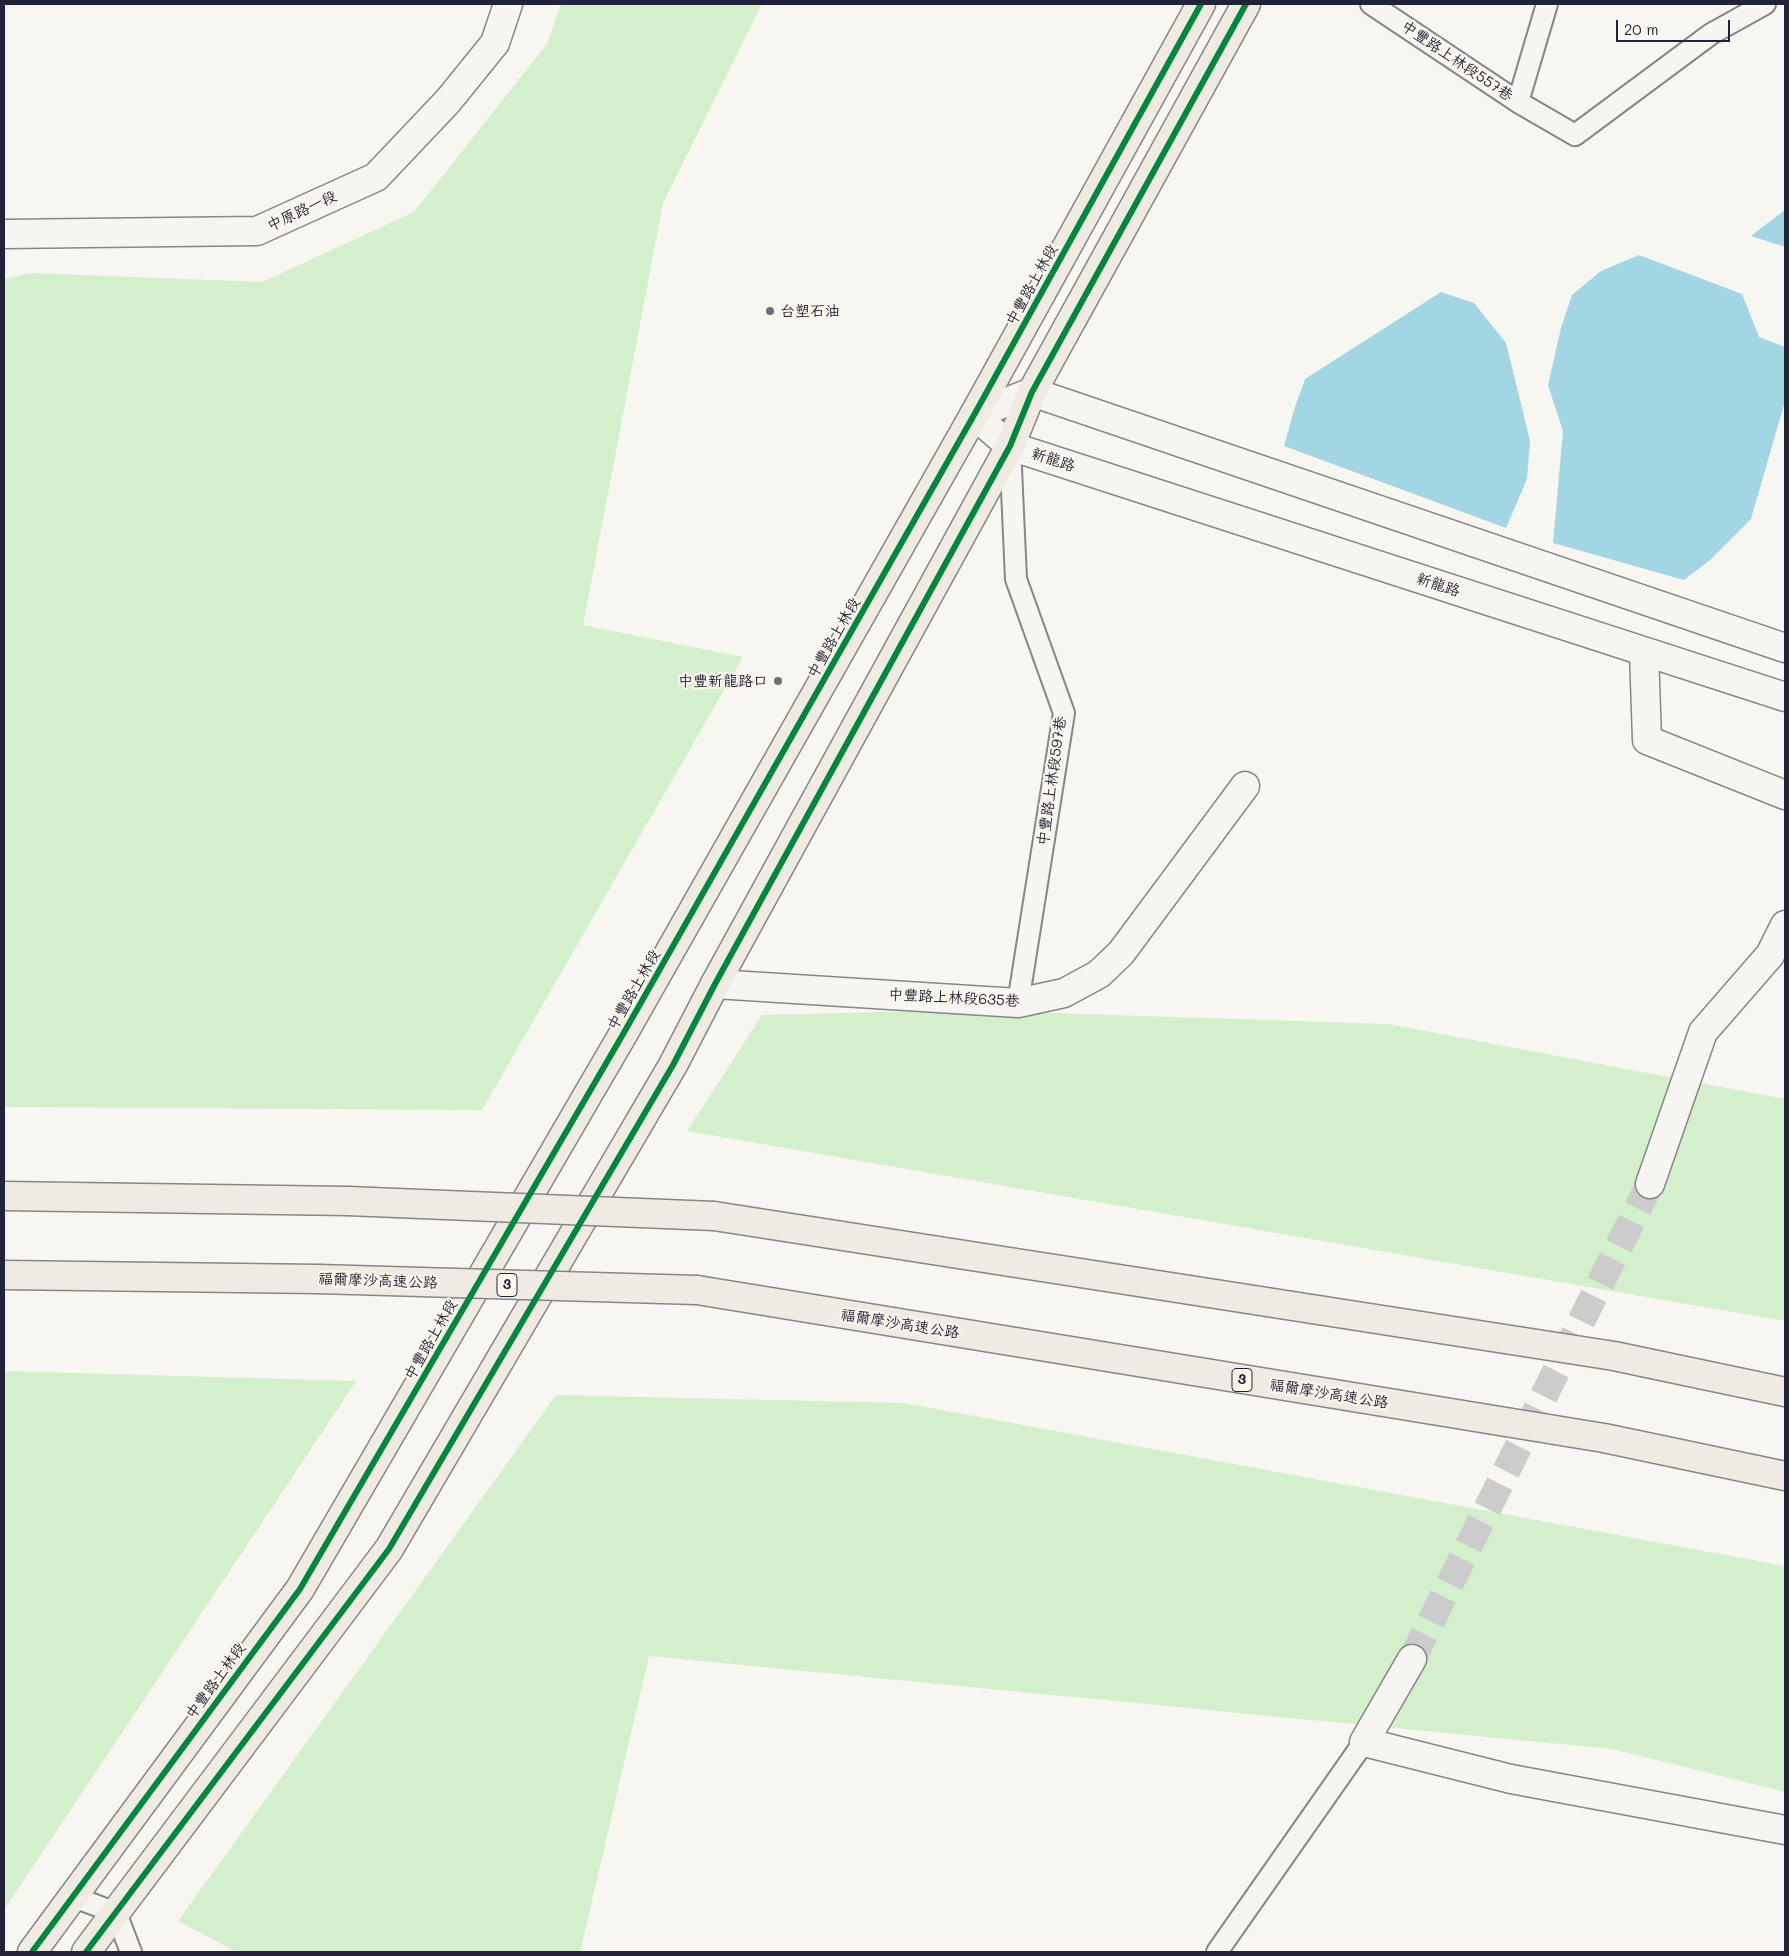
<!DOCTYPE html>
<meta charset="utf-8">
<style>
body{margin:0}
#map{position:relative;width:1789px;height:1956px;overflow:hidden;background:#f8f6f0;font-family:Mali,sans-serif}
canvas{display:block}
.frame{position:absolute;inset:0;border:5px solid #22223b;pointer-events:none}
.scale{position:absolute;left:1616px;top:20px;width:114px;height:22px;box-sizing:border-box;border:2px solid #22223b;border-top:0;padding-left:6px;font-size:15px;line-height:18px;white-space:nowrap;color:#22223b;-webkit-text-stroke:4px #fbf7ec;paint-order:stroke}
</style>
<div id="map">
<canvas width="1789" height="1956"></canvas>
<div class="frame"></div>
<div class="scale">20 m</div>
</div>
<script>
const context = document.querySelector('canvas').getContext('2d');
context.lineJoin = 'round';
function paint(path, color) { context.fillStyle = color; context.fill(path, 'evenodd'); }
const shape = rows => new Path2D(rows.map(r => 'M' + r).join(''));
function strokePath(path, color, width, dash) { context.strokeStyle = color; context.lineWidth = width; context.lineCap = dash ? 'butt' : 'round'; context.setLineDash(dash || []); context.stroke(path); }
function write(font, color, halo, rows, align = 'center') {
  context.font = font + ' Mali,"LXGW WenKai TC",sans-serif'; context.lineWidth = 4.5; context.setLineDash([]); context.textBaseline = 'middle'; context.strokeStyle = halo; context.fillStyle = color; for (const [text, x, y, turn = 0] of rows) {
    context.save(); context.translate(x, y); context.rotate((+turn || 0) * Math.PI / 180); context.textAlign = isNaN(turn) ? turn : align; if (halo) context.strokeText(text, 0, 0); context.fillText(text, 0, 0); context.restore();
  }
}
paint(shape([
 [561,4,762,4,663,203,583,625,743,657,482,1110,4,1107,4,279,30,273,262,282,414,212,547,44],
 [960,1010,1388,1024,1785,1099,1785,1321,687,1131,762,1015],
 [4,1371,356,1381,4,1910],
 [556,1395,904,1403,1785,1566,1785,1792,1612,1749,649,1656,580,1952,237,1952,178,1921]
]), '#d4efcb');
paint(shape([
 [1785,210,1785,247,1751,236],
 [1639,255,1742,294,1759,337,1785,347,1785,401,1751,519,1710,560,1684,580,1553,543,1563,431,1548,385,1561,328,1572,295,1601,271],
 [1441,292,1474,303,1506,343,1530,441,1527,479,1506,528,1284,446,1295,407,1305,379]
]), '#a3d6e5');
strokePath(shape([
 [1412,1659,1650,1184]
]), '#cdcccc', 28, [28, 14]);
const lane = shape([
 [1371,4,1518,102,1575,135,1711,34,1765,4],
 [1518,102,1547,4],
 [1010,446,1016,579,1064,713,1018,1003],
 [74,1897,116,1913,131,1952],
 [1217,1952,1364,1742]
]);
const street = shape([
 [1644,652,1647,740,1785,795],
 [715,984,1018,1003,1064,993,1099,974,1121,953,1245,786],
 [1650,1184,1703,1032,1770,955,1785,925],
 [1412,1659,1364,1742,1511,1779,1785,1830]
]);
const secondary = shape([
 [4,234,257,231,376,177,448,101,495,43,508,4],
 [1785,648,1032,392,974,415,1010,446,1785,697]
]);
const primary = shape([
 [32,1952,300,1589,622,1036,974,415,1201,4],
 [86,1952,389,1549,673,1065,715,984,1010,446,1032,392,1246,4]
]);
const highway = shape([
 [4,1196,348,1201],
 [714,1216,1614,1356,1785,1392],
 [4,1275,318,1279],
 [697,1290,1604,1438,1785,1476]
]);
strokePath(lane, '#878688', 24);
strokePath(street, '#878688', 31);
strokePath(secondary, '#878688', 31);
strokePath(primary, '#878688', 31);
strokePath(highway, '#878688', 31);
strokePath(lane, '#f6f5f1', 20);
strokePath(street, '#f6f5f1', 28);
strokePath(secondary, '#f6f5f1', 28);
strokePath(primary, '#f0ebe2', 28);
strokePath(highway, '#f0ebe2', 28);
const highwayBridge = shape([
 [348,1201,714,1216],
 [318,1279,697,1290]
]);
strokePath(highwayBridge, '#878688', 31, []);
strokePath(highwayBridge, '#f0ebe2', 28);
strokePath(shape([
 [32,1952,300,1589,622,1036,974,415,1201,4],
 [86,1952,389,1549,673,1065,715,984,1010,446,1032,392,1246,4]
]), '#00873e', 6);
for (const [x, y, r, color] of [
 [770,311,5,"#6d6c7a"],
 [778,681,5,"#6d6c7a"]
]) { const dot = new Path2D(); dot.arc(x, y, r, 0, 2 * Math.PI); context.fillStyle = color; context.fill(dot); strokePath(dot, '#fbf7ec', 2); }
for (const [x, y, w] of [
 [507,1285,20],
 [1242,1380,20]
]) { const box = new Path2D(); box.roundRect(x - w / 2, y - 11.5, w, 23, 4); context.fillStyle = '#fbf7ec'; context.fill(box); strokePath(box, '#22223b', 1); }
write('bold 14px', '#22223b', null, [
 ["3",507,1285],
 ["3",1242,1380]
]);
write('15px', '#22223b', '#fbf7ec', [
 ["中豐路上林段557巷",1457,61,34],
 ["中原路一段",302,211,-25],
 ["中豐路上林段",1032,285,-61],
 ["新龍路",1053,460,18],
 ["新龍路",1438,585,18],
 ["中豐路上林段",834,638,-60],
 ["中豐路上林段597巷",1052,781,-82],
 ["中豐路上林段",634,990,-60],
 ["中豐路上林段635巷",954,998,3],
 ["福爾摩沙高速公路",378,1281,2],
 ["福爾摩沙高速公路",900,1324,9],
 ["中豐路上林段",431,1340,-60],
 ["福爾摩沙高速公路",1329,1394,9],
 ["中豐路上林段",216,1681,-54]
]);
write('15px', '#22223b', '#fbf7ec', [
 ["台塑石油",780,311],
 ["中豐新龍路口",768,681,"right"]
], 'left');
</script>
